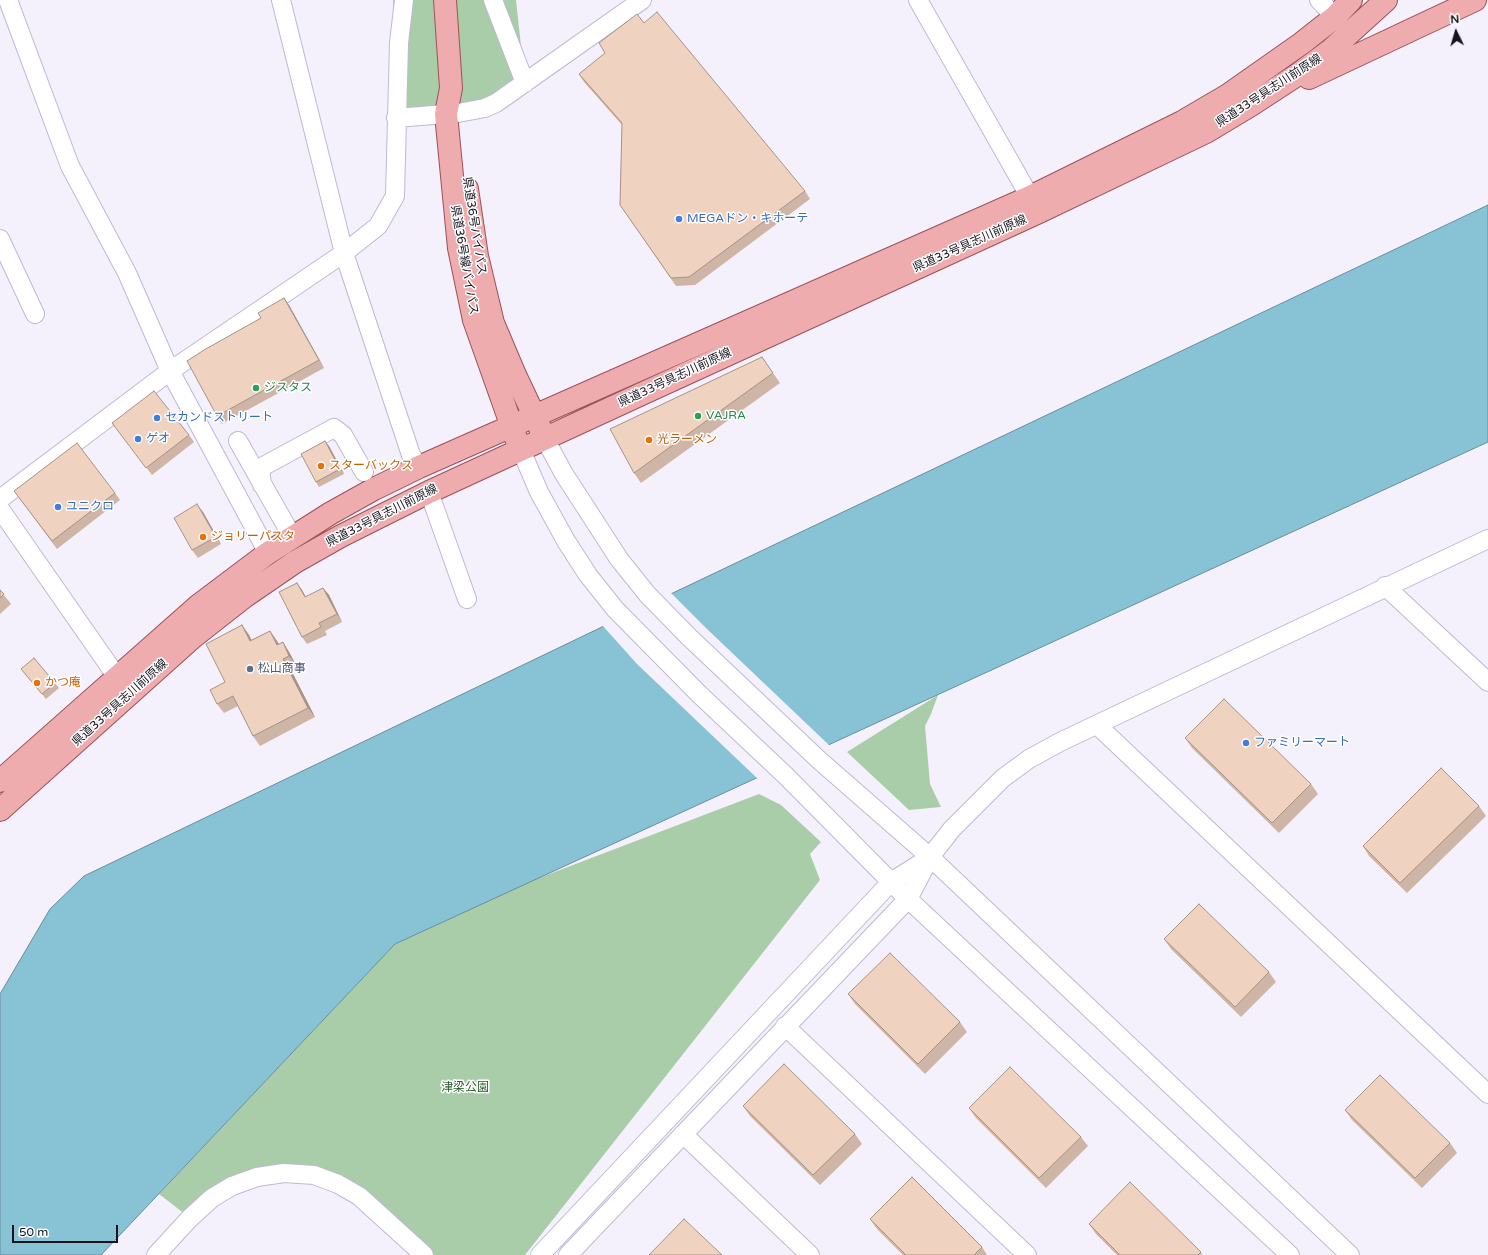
<!DOCTYPE html>
<meta charset="utf-8">
<style>
body{margin:0}
#map{position:relative;width:1488px;height:1255px;overflow:hidden;background:#f4f1fd;font-family:"Varela Round",sans-serif}
canvas{display:block}
.north{position:absolute;left:1436px;top:12px;width:40px;height:40px;-webkit-text-stroke:3px #fff;paint-order:stroke;rotate:355deg;font-size:11px;font-weight:700;line-height:16px;text-align:center;color:#15131d}
.north::after{content:'';display:block;margin:auto;width:14px;height:18px;background:#15131d;clip-path:polygon(50% 0,100% 100%,50% 72%,0 100%)}
.scale{position:absolute;left:12px;top:1225px;width:106px;height:18px;box-sizing:border-box;border:2px solid #15131d;border-top:0;padding-left:5px;font-size:12px;line-height:14px;white-space:nowrap;color:#15131d;-webkit-text-stroke:3px #fff;paint-order:stroke}
</style>
<div id="map">
<canvas width="1488" height="1255"></canvas>
<div class="north">N</div>
<div class="scale">50 m</div>
</div>
<script>
const context = document.querySelector('canvas').getContext('2d');
context.lineJoin = 'round';
function paint(path, color) { context.fillStyle = color; context.fill(path, 'evenodd'); }
const shape = rows => new Path2D(rows.map(r => 'M' + r).join(''));
function strokePath(path, color, width, dash) { context.strokeStyle = color; context.lineWidth = width; context.lineCap = dash ? 'butt' : 'round'; context.setLineDash(dash || []); context.stroke(path); }
function write(font, color, halo, rows, align = 'center') {
  context.font = font + ' "Varela Round","Noto Sans JP",sans-serif'; context.lineWidth = 3; context.setLineDash([]); context.textBaseline = 'middle'; context.strokeStyle = halo; context.fillStyle = color; for (const [text, x, y, turn = 0] of rows) {
    context.save(); context.translate(x, y); context.rotate((+turn || 0) * Math.PI / 180); context.textAlign = isNaN(turn) ? turn : align; if (halo) context.strokeText(text, 0, 0); context.fillText(text, 0, 0); context.restore();
  }
}
paint(shape([
 [393,0,516,0,525,83,459,123,396,118],
 [938,695,931,714,925,726,930,784,941,807,909,810,847,752],
 [759,794,781,805,821,842,810,854,820,880,525,1255,424,1255,338,1184,257,1177,190,1218,159,1194,395,944,531,881]
]), '#aacda9');
const water = shape([
 [1488,205,1488,442,395,944,101,1255,0,1255,0,994,50,909,84,876,656,601,1488,205]
]);
paint(water, '#88c2d5');
strokePath(water, '#668e9e', 1);
paint(shape([
 [670,592,706,628,830,746,758,779,637,664,602,625]
]), '#f4f1fd');
const minor = shape([
 [8,0,70,166,127,273,170,371,268,553],
 [281,0,344,253,411,455,419,467],
 [493,0,525,83],
 [918,0,1030,197],
 [1319,0,1335,17],
 [458,113,485,108,496,103,642,0],
 [396,118,446,114],
 [0,239,35,314],
 [545,439,564,474,619,559,647,594,689,637,819,760,930,857,1350,1255],
 [238,441,293,538],
 [521,450,539,492,566,541,588,575,615,609,699,694,786,776,908,899,1290,1255],
 [262,485,260,468,334,428,343,435,364,472],
 [429,492,467,599],
 [0,499,170,371,344,253,378,226,395,196,399,43,404,0],
 [0,509,117,677],
 [1385,586,1488,682],
 [1097,725,1488,1094],
 [785,1026,1027,1255],
 [683,1134,810,1255],
 [156,1255,190,1218,212,1198,232,1186,257,1177,284,1173,314,1175,338,1184,359,1196,424,1255],
 [540,1255,891,882,929,858],
 [568,1255,908,899,930,857,952,829,1003,778,1029,759,1060,742,1488,539]
]);
const major = shape([
 [445,0,451,88,446,114,459,248,474,320,517,441],
 [1309,78,1475,0],
 [467,189,477,256,493,323,515,375,541,430],
 [0,781,199,605,268,553,331,513,374,489,419,467,1030,197,1182,122,1228,95,1302,43,1335,17,1351,0],
 [0,810,193,637,244,597,295,562,341,536,429,492,648,391,1039,212,1206,132,1251,105,1297,75,1332,49,1386,0]
]);
strokePath(minor, '#bfb8d4', 20);
strokePath(major, '#9b5259', 24);
strokePath(minor, '#fff', 18);
strokePath(major, '#eeacaf', 22);
paint(shape([
 [644,23,805,191,810,199,695,285,676,286,620,205,622,125,584,82,579,74],
 [284,298,289,305,324,368,222,424,217,416,261,318],
 [762,357,780,383,641,483,634,473],
 [112,423,189,435,194,442,152,475],
 [329,446,344,474,319,487,316,482],
 [14,491,115,493,120,500,57,549],
 [203,512,221,544,198,558,192,550],
 [297,583,302,590,306,597,323,588,329,595,342,622,325,631,327,635,307,644,302,637],
 [0,590,11,604,0,614],
 [242,625,249,635,251,640,270,631,279,644,283,642,289,652,296,665,290,668,315,717,260,746,253,736,238,706,224,713,217,704,225,682],
 [21,669,55,683,59,688,46,699],
 [1185,738,1311,784,1318,794,1279,833,1192,748],
 [1479,806,1486,816,1407,893,1369,856,1363,846],
 [1164,939,1269,972,1276,982,1241,1017,1171,949],
 [848,994,960,1022,967,1032,925,1074,855,1004],
 [743,1106,855,1134,862,1144,820,1185,750,1116],
 [969,1108,1081,1137,1088,1146,1046,1188,976,1118],
 [1345,1110,1450,1143,1457,1153,1422,1188,1352,1120],
 [870,1219,982,1247,987,1255,903,1255,877,1229],
 [1089,1224,1201,1252,1202,1255,1117,1255,1096,1234]
]), '#ceb5a5');
paint(shape([
 [284,298,289,305,324,368,319,360],
 [325,441,329,446,344,474,340,469],
 [197,504,203,512,221,544,216,537],
 [297,583,302,590,310,605,305,597],
 [323,588,329,595,342,622,337,614],
 [242,625,249,635,257,651,250,641],
 [270,631,277,641,284,655,277,645],
 [283,642,289,652,296,665,289,656],
 [283,659,290,668,315,717,308,708]
]), '#a79386');
const building = shape([
 [657,12,805,191,689,277,671,278,620,205,622,123,579,74,605,53,599,43,637,14,644,23,657,12],
 [284,298,319,360,217,416,187,361,204,350,261,318,258,313,284,298],
 [762,357,773,373,634,473,610,429,762,357],
 [154,391,189,435,146,468,112,423,154,391],
 [325,441,340,469,316,482,301,454,325,441],
 [77,443,115,493,52,541,14,491,77,443],
 [197,504,216,537,192,550,174,518,197,504],
 [297,583,305,597,323,588,337,614,319,623,321,627,302,637,279,592,297,583],
 [0,590,4,594,0,598,0,590],
 [242,625,250,641,270,631,277,645,283,642,289,656,283,659,308,708,253,736,233,696,217,704,210,690,225,682,206,644,242,625],
 [34,658,55,683,42,694,21,669,34,658],
 [1224,699,1311,784,1272,823,1185,738,1224,699],
 [1441,768,1479,806,1400,883,1363,846,1441,768],
 [1199,904,1269,972,1235,1007,1164,939,1199,904],
 [890,953,960,1022,918,1064,848,994,890,953],
 [784,1064,855,1134,813,1175,743,1106,784,1064],
 [1010,1067,1081,1137,1039,1178,969,1108,1010,1067],
 [1380,1075,1450,1143,1415,1178,1345,1110,1380,1075],
 [912,1177,982,1247,974,1255,906,1255,870,1219,912,1177],
 [1130,1182,1201,1252,1198,1255,1120,1255,1089,1224,1130,1182],
 [684,1219,722,1255,649,1255,684,1219]
]);
paint(building, '#efd2c0');
strokePath(building, '#a79386', 1);
for (const [x, y, r, color] of [
 [679,219,4,"#3f7fe0"],
 [256,388,4,"#2e9e5b"],
 [698,416,4,"#2e9e5b"],
 [157,418,4,"#3f7fe0"],
 [138,439,4,"#3f7fe0"],
 [649,440,4,"#e8710a"],
 [321,466,4,"#e8710a"],
 [58,507,4,"#3f7fe0"],
 [203,537,4,"#e8710a"],
 [250,669,4,"#5c6f8a"],
 [37,683,4,"#e8710a"],
 [1246,743,4,"#3f7fe0"]
]) { const dot = new Path2D(); dot.arc(x, y, r, 0, 2 * Math.PI); context.fillStyle = color; context.fill(dot); strokePath(dot, '#fff', 1.5); }
write('12px', '#15131d', '#fff', [
 ["県道33号具志川前原線",1269,91,-33],
 ["県道36号バイパス",474,226,81],
 ["県道33号具志川前原線",970,244,-24],
 ["県道36号線バイパス",464,260,80],
 ["県道33号具志川前原線",675,378,-25],
 ["県道33号具志川前原線",382,516,-27],
 ["県道33号具志川前原線",120,703,-42]
]);
write('12px', '#366cbe', '#fff', [
 ["MEGAドン・キホーテ",687,219],
 ["セカンドストリート",165,418],
 ["ゲオ",146,439],
 ["ユニクロ",66,507],
 ["ファミリーマート",1254,743]
], 'left');
write('12px', '#27864d', '#fff', [
 ["ジスタス",264,388],
 ["VAJRA",706,416]
], 'left');
write('12px', '#c56008', '#fff', [
 ["光ラーメン",657,440],
 ["スターバックス",329,466],
 ["ジョリーパスタ",211,537],
 ["かつ庵",45,683]
], 'left');
write('12px', '#4e5e75', '#fff', [
 ["松山商事",258,669]
], 'left');
write('12px', '#2a5e2d', '#fff', [
 ["津梁公園",465,1088]
]);
</script>
